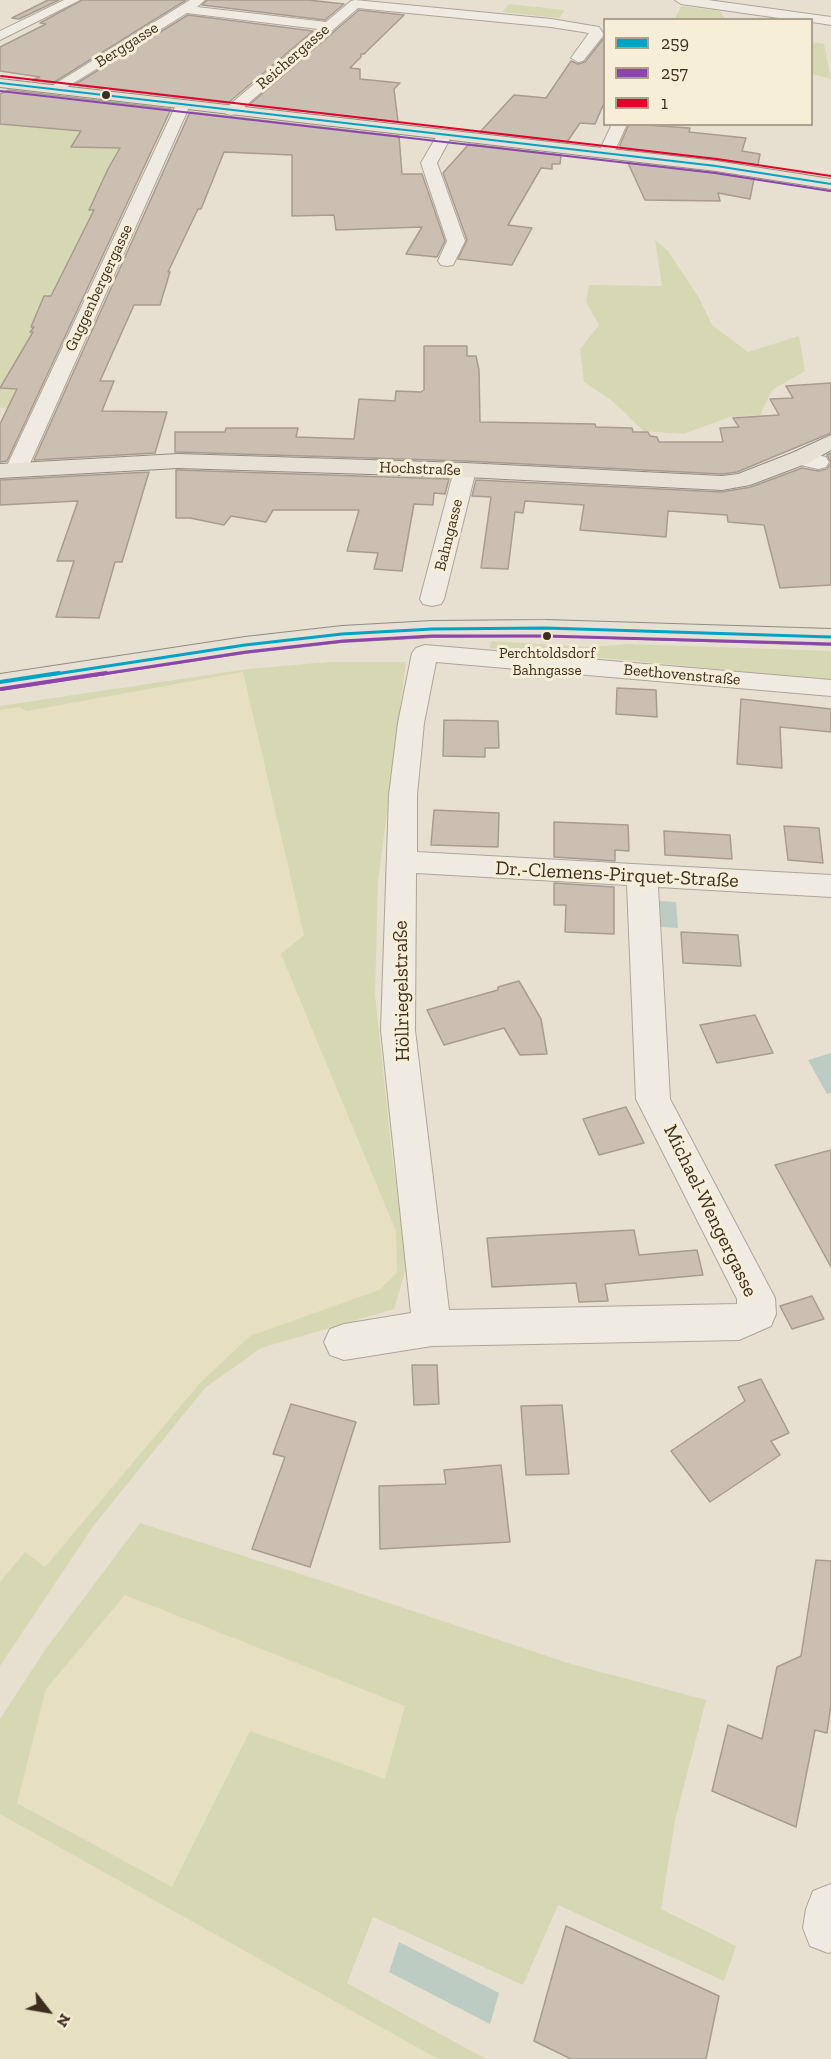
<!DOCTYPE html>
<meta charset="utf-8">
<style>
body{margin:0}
#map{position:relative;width:831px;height:2059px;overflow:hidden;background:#e7e0d1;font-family:"Zilla Slab",serif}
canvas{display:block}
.legend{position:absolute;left:603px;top:18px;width:210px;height:108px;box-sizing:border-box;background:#f7eed8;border:2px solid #ada18e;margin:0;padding:8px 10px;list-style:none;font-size:18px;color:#3d2e20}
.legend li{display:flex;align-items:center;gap:12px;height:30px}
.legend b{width:30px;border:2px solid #ada18e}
.north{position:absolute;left:18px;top:1981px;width:60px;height:60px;-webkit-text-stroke:4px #f7eed8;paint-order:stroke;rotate:121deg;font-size:16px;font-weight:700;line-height:24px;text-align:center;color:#3d2e20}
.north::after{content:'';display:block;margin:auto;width:21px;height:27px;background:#3d2e20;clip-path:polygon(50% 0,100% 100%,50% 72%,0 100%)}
</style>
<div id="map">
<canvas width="831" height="2059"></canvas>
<ul class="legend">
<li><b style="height:8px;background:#03a3c5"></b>259</li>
<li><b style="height:8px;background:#8e44ad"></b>257</li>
<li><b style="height:8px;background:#e4002b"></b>1</li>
</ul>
<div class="north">N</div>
</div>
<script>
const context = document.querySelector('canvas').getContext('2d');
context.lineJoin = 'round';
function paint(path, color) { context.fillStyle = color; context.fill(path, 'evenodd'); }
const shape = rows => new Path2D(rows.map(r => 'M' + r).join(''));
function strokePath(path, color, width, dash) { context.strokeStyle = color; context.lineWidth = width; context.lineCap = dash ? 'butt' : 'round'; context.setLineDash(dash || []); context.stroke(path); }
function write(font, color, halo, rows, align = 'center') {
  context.font = font + ' "Zilla Slab",serif'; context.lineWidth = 6; context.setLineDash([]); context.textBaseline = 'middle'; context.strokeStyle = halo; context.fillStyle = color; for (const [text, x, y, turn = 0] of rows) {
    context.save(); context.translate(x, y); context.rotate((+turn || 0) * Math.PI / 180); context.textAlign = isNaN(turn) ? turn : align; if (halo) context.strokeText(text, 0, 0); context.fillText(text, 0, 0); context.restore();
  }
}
paint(shape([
 [243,672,304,935,396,1231,397,1273,379,1290,250,1336,200,1383,44,1568,25,1552,0,1582,0,710,20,707,27,711],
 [125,1595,405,1706,385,1780,250,1731,172,1888,17,1802,46,1689],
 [0,1814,438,2059,0,2059]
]), '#e6dfc2');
paint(shape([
 [509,4,565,10,559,18,502,12],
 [681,6,720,11,725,19,675,19],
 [812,42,824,44,831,79,812,74],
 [0,90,167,109,25,409,0,408],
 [655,240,668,251,699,298,712,325,748,352,799,336,805,371,772,390,760,415,730,417,683,434,644,431,611,400,584,382,580,349,599,325,586,302,589,285,662,286],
 [491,641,589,647,629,644,831,651,831,680,593,657,498,651,498,649,490,648],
 [329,662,406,662,378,882,375,995,392,1155,407,1265,394,1309,261,1348,205,1388,94,1525,0,1666,0,1582,25,1552,45,1567,200,1383,250,1336,379,1290,397,1273,396,1231,281,954,304,935,243,672,27,711,19,707,0,710,0,706,248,669],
 [140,1523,338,1586,571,1664,706,1700,675,1821,661,1909,736,1946,724,1981,558,1905,523,1985,373,1917,347,1983,486,2059,438,2059,0,1814,0,1719,45,1650],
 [125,1595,405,1706,385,1779,250,1731,172,1887,17,1803,46,1689]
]), '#d6d7b3');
paint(shape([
 [659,901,676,902,678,928,661,927],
 [831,1053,831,1093,827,1094,808,1060],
 [399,1942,499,1993,490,2024,389,1972]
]), '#bcccc2');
const building = shape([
 [48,0,59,0,19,19,12,18,48,0],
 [82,0,186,0,53,83,32,80,40,77,0,71,0,47,46,24,40,23,82,0],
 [207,0,308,0,344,4,325,20,202,5,207,0],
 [359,10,404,15,364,54,361,54,361,57,350,68,360,69,360,79,400,83,394,89,398,122,249,105,359,10],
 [188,15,313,31,228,103,74,85,188,15],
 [604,38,604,103,595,124,580,123,567,142,480,132,514,95,546,98,571,61,578,64,585,62,604,38],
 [9,90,171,109,7,461,0,462,0,424,17,389,0,388,33,332,30,332,34,327,31,327,44,296,51,296,94,210,89,210,108,169,120,148,71,147,81,131,0,124,0,94,9,90],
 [190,112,399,136,402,174,422,174,445,241,437,257,406,254,422,227,336,230,334,215,292,216,292,155,224,152,201,209,198,209,168,272,170,272,160,305,134,305,100,381,114,381,102,411,167,412,155,453,34,460,190,112],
 [629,124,690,128,689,132,746,138,742,151,760,154,758,165,621,148,620,145,629,124],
 [469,144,561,155,560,164,552,164,552,169,541,168,508,225,532,228,512,265,458,259,467,240,443,173,469,144],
 [628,163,716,173,754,179,750,199,718,193,720,201,645,200,628,163],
 [424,346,467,346,467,356,476,356,479,370,480,422,595,424,596,427,632,428,633,432,648,432,650,436,657,437,659,442,723,442,720,428,739,427,733,418,779,415,770,399,793,398,786,386,831,383,831,433,737,472,722,474,465,461,175,452,175,432,225,432,226,428,298,428,296,437,354,439,359,399,395,401,396,391,421,392,424,390,424,346],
 [831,453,831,585,780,588,764,525,728,522,727,515,668,511,666,537,580,530,584,505,525,501,523,513,515,512,508,569,481,568,491,497,472,496,476,480,722,492,751,487,802,468,818,471,827,469,831,463,827,455,831,453],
 [176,470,178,470,449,479,445,494,434,493,433,505,414,504,402,571,374,569,378,553,347,551,359,510,273,510,266,522,231,516,224,525,190,518,176,518,176,470],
 [149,472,122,562,115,562,99,618,56,617,74,561,57,561,78,501,0,505,0,480,149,472],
 [617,688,656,690,657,717,616,714,617,688],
 [741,699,831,709,831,732,780,727,782,768,737,764,741,699],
 [444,720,498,721,499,748,485,748,485,757,443,756,444,720],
 [434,810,499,813,498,847,431,845,434,810],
 [554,822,628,825,629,851,615,850,615,861,554,857,554,822],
 [784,826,819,828,823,863,788,860,784,826],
 [664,831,730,835,732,859,665,855,664,831],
 [554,883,614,887,614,934,565,932,566,905,554,905,554,883],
 [681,932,738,935,741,966,683,963,681,932],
 [519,981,541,1019,547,1054,520,1055,504,1028,444,1045,427,1010,498,990,498,987,519,981],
 [755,1015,773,1053,717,1063,700,1025,755,1015],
 [626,1107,644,1143,599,1155,583,1119,626,1107],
 [831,1150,831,1267,775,1165,831,1150],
 [634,1230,639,1255,697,1250,703,1275,605,1284,608,1301,579,1302,576,1283,492,1287,487,1238,634,1230],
 [812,1296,824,1319,792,1329,780,1306,812,1296],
 [412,1365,437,1365,439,1404,414,1405,412,1365],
 [761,1379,789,1433,771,1441,780,1455,710,1502,671,1451,745,1401,738,1387,761,1379],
 [291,1404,356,1422,310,1567,252,1549,285,1457,273,1454,291,1404],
 [562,1405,569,1474,526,1475,521,1406,562,1405],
 [501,1465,510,1542,380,1549,379,1486,446,1484,444,1470,501,1465],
 [816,1560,831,1561,831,1704,827,1733,815,1730,796,1827,712,1791,728,1725,762,1739,777,1667,801,1656,816,1560],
 [566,1926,719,1996,706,2059,571,2059,534,2041,566,1926]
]);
paint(building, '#cbbfb2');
strokePath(building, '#a89c90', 1.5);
const minor = shape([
 [64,0,80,0,0,40,0,31,64,0],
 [190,0,205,0,197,7,326,22,351,1,355,0,551,19,599,27,604,35,583,61,578,62,571,58,589,33,551,27,358,8,236,114,231,115,226,114,224,111,226,108,318,29,187,13,59,92,49,92,47,89,190,0],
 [675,0,708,0,831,17,831,25,812,22,812,20,793,20,681,4,675,0],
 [183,101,190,105,27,470,24,475,16,477,8,475,5,470,176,105,183,101],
 [612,124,627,124,612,157,600,157,598,154,612,124],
 [444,130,452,135,437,163,465,241,453,265,447,266,441,265,438,261,447,241,421,163,439,132,444,130],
 [800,451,826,457,829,462,826,467,818,469,792,463,789,458,792,453,800,451],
 [465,463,473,465,476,470,444,599,441,604,432,606,423,604,420,599,454,470,457,465,465,463],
 [425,645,831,680,831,696,436,662,424,723,417,795,417,852,831,875,831,897,658,887,670,1099,775,1298,776,1314,771,1326,739,1340,432,1346,344,1360,330,1355,324,1342,330,1329,344,1324,411,1313,381,1030,389,795,398,723,412,653,416,648,425,645],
 [416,873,627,885,636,1099,737,1299,737,1304,449,1310,415,1030,416,873],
 [831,1884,831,1952,828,1953,810,1946,803,1928,806,1909,813,1891,831,1884]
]);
const major = shape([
 [0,79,716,161,831,179,831,189,716,171,0,87,0,79],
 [831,435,831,450,808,463,750,485,722,490,465,477,178,468,0,478,0,464,178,454,465,463,722,476,738,474,792,453,831,435],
 [546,620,831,629,831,645,546,636,432,637,342,642,245,653,0,690,0,674,245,637,342,626,432,621,546,620]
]);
strokePath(minor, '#ada599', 2);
strokePath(major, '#928b80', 2);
paint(minor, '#efebe3');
paint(major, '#e6e1d4');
strokePath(shape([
 [0,83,716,166,831,184]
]), '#03a3c5', 2);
strokePath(shape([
 [49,675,245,645,342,634,432,629,546,628,831,637]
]), '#03a3c5', 3);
strokePath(shape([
 [0,682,59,673]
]), '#03a3c5', 4);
strokePath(shape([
 [0,91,715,173,830,191]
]), '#8e44ad', 2);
strokePath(shape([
 [96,675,246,652,343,641,432,636,546,636,831,644]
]), '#8e44ad', 3);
strokePath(shape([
 [1,689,106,673]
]), '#8e44ad', 4);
strokePath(shape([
 [1,76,717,159,831,176]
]), '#e4002b', 2);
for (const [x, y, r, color] of [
 [106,95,5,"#3d2e20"],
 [547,636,5,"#3d2e20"]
]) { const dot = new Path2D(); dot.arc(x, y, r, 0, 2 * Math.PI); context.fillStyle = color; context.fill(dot); strokePath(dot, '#f7eed8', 2); }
write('15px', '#3d2e20', '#f7eed8', [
 ["Perchtoldsdorf",547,654],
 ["Bahngasse",547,671]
]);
write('16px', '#3d2e20', '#f7eed8', [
 ["Berggasse",127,45,-32],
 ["Reichergasse",293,57,-41],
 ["Guggenbergergasse",99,288,-65],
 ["Hochstraße",420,469,2],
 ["Bahngasse",449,535,-76],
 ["Beethovenstraße",682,675,5]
]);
write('20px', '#3d2e20', '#f7eed8', [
 ["Dr.-Clemens-Pirquet-Straße",617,875,3],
 ["Höllriegelstraße",402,991,-91],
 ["Michael-Wengergasse",710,1211,64]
]);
</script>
